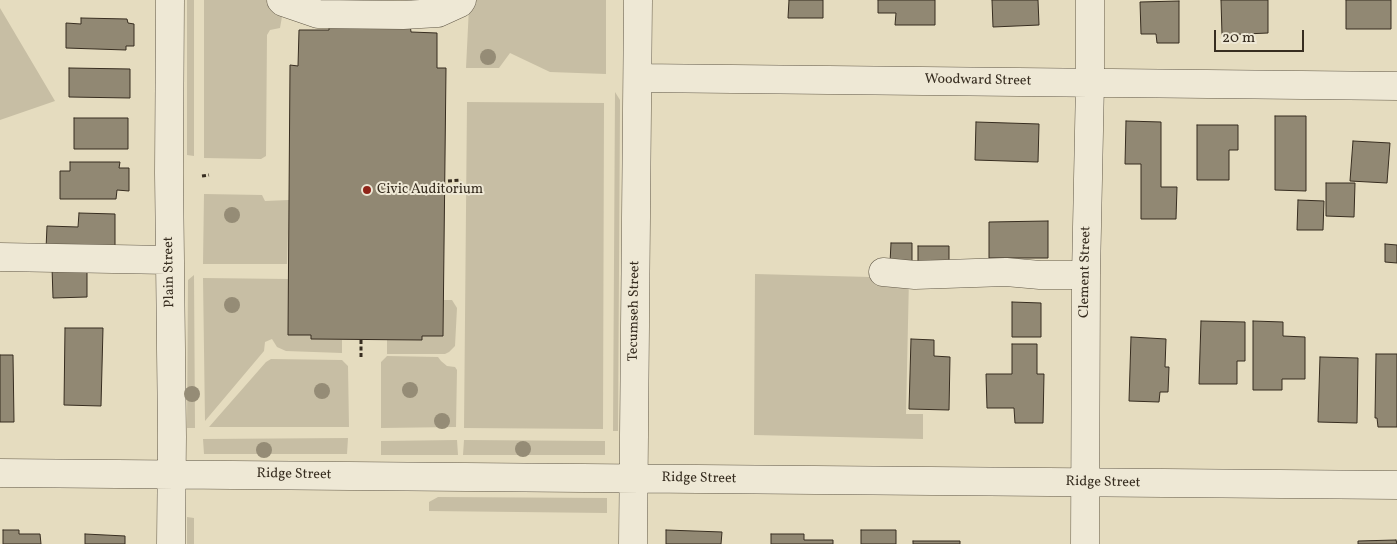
<!DOCTYPE html>
<style>
body{margin:0}
#map{position:relative;width:1397px;height:544px;overflow:hidden;background:#e5dcbf;font-family:Vollkorn,serif}
canvas{display:block}
.scale{position:absolute;left:1214px;top:30px;width:90px;height:22px;box-sizing:border-box;border:2px solid #372d20;border-top:0;padding-left:6px;font-size:15px;line-height:18px;white-space:nowrap;color:#372d20;-webkit-text-stroke:4px #eee8d5;paint-order:stroke}
</style>
<div id="map">
<canvas width="1397" height="544"></canvas>
<div class="scale">20 m</div>
</div>
<script>
const context = document.querySelector('canvas').getContext('2d');
context.lineJoin = 'round';
function paint(path, color) { context.fillStyle = color; context.fill(path, 'evenodd'); }
const shape = rows => new Path2D(rows.map(r => 'M' + r).join(''));
function strokePath(path, color, width, dash) { context.strokeStyle = color; context.lineWidth = width; context.lineCap = dash ? 'butt' : 'round'; context.setLineDash(dash || []); context.stroke(path); }
function write(font, color, halo, rows, align = 'center') {
  context.font = font + ' Vollkorn,serif'; context.lineWidth = 4; context.setLineDash([]); context.textBaseline = 'middle'; context.strokeStyle = halo; context.fillStyle = color; for (const [text, x, y, turn = 0] of rows) {
    context.save(); context.translate(x, y); context.rotate((+turn || 0) * Math.PI / 180); context.textAlign = isNaN(turn) ? turn : align; if (halo) context.strokeText(text, 0, 0); context.fillText(text, 0, 0); context.restore();
  }
}
paint(shape([
 [187,0,194,0,194,156,187,155],
 [204,0,266,0,273,7,283,11,280,28,270,30,267,35,266,156,261,159,204,158],
 [473,0,606,0,606,74,550,72,510,53,499,68,466,68,469,7],
 [0,8,55,101,0,120],
 [615,92,620,100,620,107,618,431,613,431],
 [467,102,604,103,603,429,464,428],
 [204,194,262,195,265,201,289,200,287,264,203,264],
 [755,274,909,278,906,414,923,414,923,439,754,435],
 [194,275,195,428,187,428,188,280],
 [203,278,288,279,288,335,311,335,311,339,342,340,342,353,286,351,277,347,272,339,265,342,264,351,205,421],
 [444,300,452,300,457,308,455,346,449,352,445,354,387,354,387,340,422,340,422,336,443,336],
 [387,356,438,357,441,361,447,366,455,367,457,370,456,427,381,428,381,362],
 [271,359,342,360,348,366,349,427,209,427,266,362],
 [348,438,347,454,204,454,203,439],
 [457,440,458,455,381,455,381,441],
 [464,440,605,441,605,455,463,455],
 [438,497,607,498,607,513,429,511,429,502],
 [187,517,194,518,194,544,187,544]
]), '#c7bea4');
const building = shape([
 [789,0,823,0,823,18,788,18,789,0],
 [878,0,935,0,935,25,895,25,896,13,878,13,878,0],
 [992,0,1038,0,1039,25,993,27,992,0],
 [1221,0,1268,0,1268,33,1222,35,1221,0],
 [1346,0,1391,0,1391,29,1346,29,1346,0],
 [1179,1,1179,43,1157,43,1156,34,1141,34,1140,2,1179,1],
 [81,18,127,19,128,23,134,24,134,46,126,46,126,50,66,48,66,23,81,24,81,18],
 [329,23,410,24,411,32,437,33,437,68,446,68,443,336,422,336,422,340,311,339,311,335,288,335,290,65,298,66,299,30,329,30,329,23],
 [69,68,130,69,130,98,69,97,69,68],
 [1275,116,1306,116,1306,191,1275,190,1275,116],
 [74,118,128,118,128,149,74,149,74,118],
 [1126,121,1161,122,1161,187,1177,187,1176,219,1141,219,1141,164,1125,164,1126,121],
 [976,122,1039,124,1038,162,975,160,976,122],
 [1197,125,1238,125,1238,150,1229,150,1229,180,1197,180,1197,125],
 [1353,141,1390,143,1387,183,1350,181,1353,141],
 [70,162,120,162,119,168,129,168,129,191,117,190,116,199,60,199,60,171,70,171,70,162],
 [1326,183,1355,183,1354,217,1326,216,1326,183],
 [1298,200,1324,201,1323,230,1297,230,1298,200],
 [79,213,115,214,115,251,46,249,47,226,78,227,79,213],
 [1048,221,1048,258,989,258,989,222,1048,221],
 [891,243,912,243,912,263,890,263,891,243],
 [1385,244,1397,245,1397,263,1385,262,1385,244],
 [918,246,949,246,949,266,918,266,918,246],
 [87,266,87,297,53,298,52,267,87,266],
 [1012,302,1041,303,1041,337,1012,337,1012,302],
 [1201,321,1245,322,1245,361,1237,361,1237,384,1199,384,1201,321],
 [1253,321,1283,322,1283,336,1305,337,1305,379,1282,379,1282,390,1253,390,1253,321],
 [65,328,103,328,101,406,64,405,65,328],
 [1131,337,1166,339,1165,367,1169,367,1168,392,1160,392,1159,402,1129,401,1131,337],
 [911,339,934,340,934,356,950,357,949,410,909,409,911,339],
 [1012,344,1037,344,1037,374,1044,374,1043,423,1015,423,1014,408,987,408,986,374,1012,374,1012,344],
 [1376,354,1397,354,1397,427,1378,427,1377,418,1375,418,1376,354],
 [0,355,13,355,14,422,0,422,0,355],
 [1320,357,1358,358,1357,423,1318,422,1320,357],
 [3,530,19,530,19,534,40,534,41,544,3,544,3,530],
 [666,530,722,532,721,544,666,544,666,530],
 [861,530,896,530,896,544,861,544,861,530],
 [85,534,125,536,125,544,85,544,85,534],
 [771,534,804,534,804,540,833,540,833,544,771,544,771,534],
 [1396,540,1397,544,1358,544,1358,541,1396,540],
 [913,541,960,541,960,544,913,544,913,541]
]);
paint(building, '#918873');
strokePath(building, '#372d20', 1);
const minor = shape([
 [170,0,169,173,172,437,171,544],
 [281,0,283,2,318,14,403,15,438,13,460,3,462,0],
 [638,78,1397,86],
 [0,257,169,260],
 [883,272,915,275,1006,272,1040,275,1086,275],
 [0,473,1397,485],
 [633,544,638,0],
 [1085,544,1086,275,1090,83,1090,0]
]);
strokePath(minor, '#625948', 29);
strokePath(shape([
 [202,176,209,175],
 [448,181,461,180],
 [361,357,361,340]
]), '#372d20', 3, [4, 2.5]);
strokePath(minor, '#eee8d5', 28);
context.fillStyle = '#958c76';
for (const [x, y] of [
 [488,57],
 [232,215],
 [232,305],
 [410,390],
 [322,391],
 [192,394],
 [442,421],
 [523,449],
 [264,450]
]) { context.beginPath(); context.arc(x, y, 8, 0, 2 * Math.PI); context.fill(); }
for (const [x, y, r, color] of [
 [367,190,5,"#8f2418"]
]) { const dot = new Path2D(); dot.arc(x, y, r, 0, 2 * Math.PI); context.fillStyle = color; context.fill(dot); strokePath(dot, '#eee8d5', 2); }
write('14px', '#372d20', '#eee8d5', [
 ["Woodward Street",978,81,1],
 ["Plain Street",170,272,-91],
 ["Clement Street",1086,272,-89],
 ["Tecumseh Street",635,311,-89],
 ["Ridge Street",294,475,1],
 ["Ridge Street",699,479,1],
 ["Ridge Street",1103,483,1]
]);
write('14px', '#372d20', '#eee8d5', [
 ["Civic Auditorium",377,190]
], 'left');
</script>
